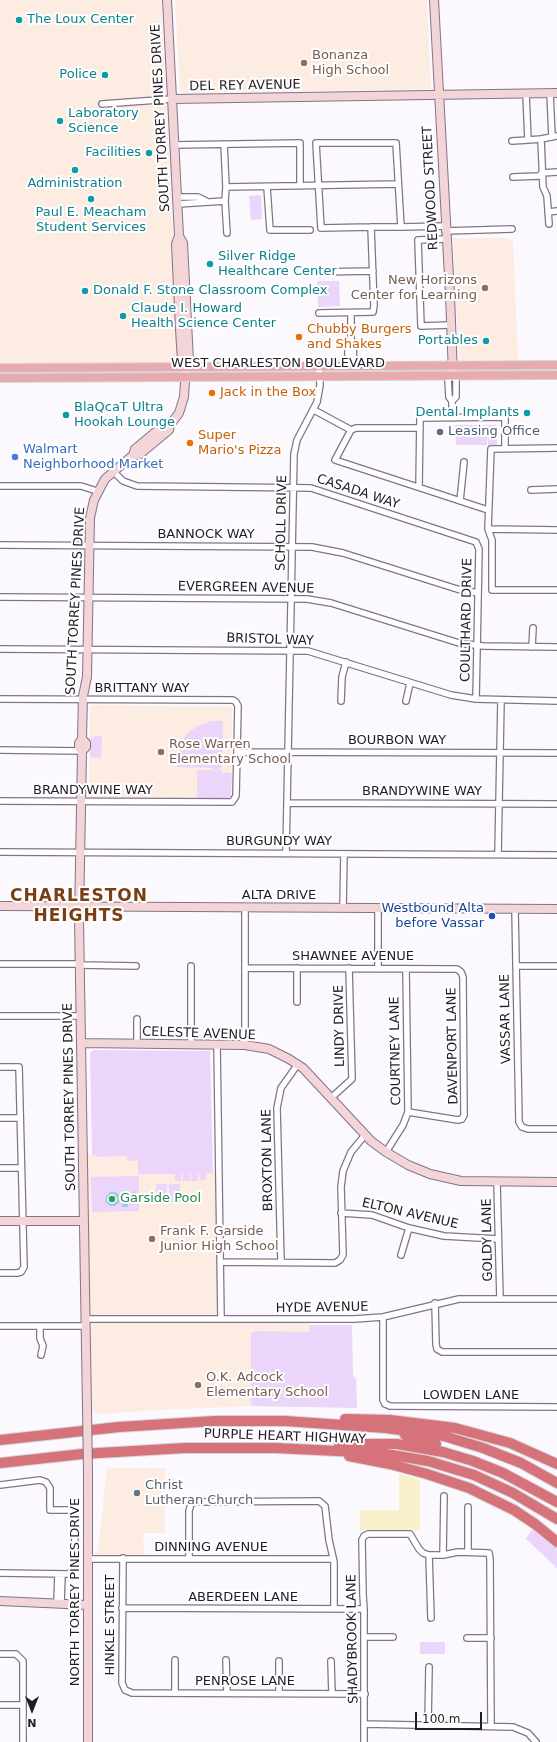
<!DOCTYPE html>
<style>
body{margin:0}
#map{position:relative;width:557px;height:1742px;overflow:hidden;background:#fbf8fe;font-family:"DejaVu Sans",sans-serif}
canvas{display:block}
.north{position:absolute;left:12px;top:1690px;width:40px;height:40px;-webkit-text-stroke:3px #fff;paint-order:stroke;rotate:180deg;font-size:11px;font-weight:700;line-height:16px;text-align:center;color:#211c25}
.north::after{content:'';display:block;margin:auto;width:14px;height:18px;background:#211c25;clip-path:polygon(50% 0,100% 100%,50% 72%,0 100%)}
.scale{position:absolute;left:415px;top:1712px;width:67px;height:18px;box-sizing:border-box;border:2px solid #211c25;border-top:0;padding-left:5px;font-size:12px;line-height:14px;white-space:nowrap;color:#211c25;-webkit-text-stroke:3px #fff;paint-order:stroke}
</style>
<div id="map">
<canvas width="557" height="1742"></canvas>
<div class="north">N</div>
<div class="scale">100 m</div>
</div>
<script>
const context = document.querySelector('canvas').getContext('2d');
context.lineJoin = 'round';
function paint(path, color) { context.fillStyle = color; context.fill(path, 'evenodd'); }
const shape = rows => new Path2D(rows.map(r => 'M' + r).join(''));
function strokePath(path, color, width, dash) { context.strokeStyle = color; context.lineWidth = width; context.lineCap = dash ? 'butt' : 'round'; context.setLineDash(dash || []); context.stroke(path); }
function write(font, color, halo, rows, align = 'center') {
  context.font = font + ' "DejaVu Sans",sans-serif'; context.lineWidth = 4; context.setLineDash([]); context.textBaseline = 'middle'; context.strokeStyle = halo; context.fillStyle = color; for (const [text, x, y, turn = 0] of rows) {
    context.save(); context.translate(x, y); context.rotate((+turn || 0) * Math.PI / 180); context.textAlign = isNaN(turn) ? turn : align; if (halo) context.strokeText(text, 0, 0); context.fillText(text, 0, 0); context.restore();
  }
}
paint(shape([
 [0,0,161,0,179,357,175,362,0,363],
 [175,0,427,0,431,89,180,93],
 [455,238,505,238,513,241,518,360,463,360,459,358,453,240],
 [92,705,232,707,231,796,228,798,91,797,89,794,90,708],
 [83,1155,95,1155,97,1157,126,1156,138,1160,138,1174,219,1173,221,1319,309,1319,310,1407,251,1406,157,1410,103,1414,94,1412,87,1415],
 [107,1468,165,1468,165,1533,143,1533,144,1558,88,1559,98,1552]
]), '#fdece1');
paint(shape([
 [261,195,262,219,251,220,249,196],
 [317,281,339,281,340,306,318,307],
 [455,425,487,425,487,445,456,445],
 [487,425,497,425,497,445,488,445],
 [211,721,223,721,222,767,219,770,213,770,213,768,177,767,177,756,184,738,189,732,198,726],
 [95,736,102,736,101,758,90,757,91,739],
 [197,770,212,770,213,771,222,770,222,773,232,773,231,796,228,798,197,798],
 [94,1050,210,1051,213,1173,206,1173,206,1180,200,1180,199,1173,198,1173,198,1181,191,1181,191,1173,190,1173,190,1181,183,1181,183,1174,182,1173,181,1181,175,1181,175,1174,138,1174,138,1160,128,1161,126,1156,97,1157,95,1155,92,1155,90,1053],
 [139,1176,139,1211,92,1212,91,1177],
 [156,1184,167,1184,167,1203,156,1203],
 [169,1184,180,1184,180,1202,169,1202],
 [309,1325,352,1325,353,1376,356,1378,357,1408,251,1406,251,1333,256,1331,309,1332],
 [533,1528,557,1548,557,1568,526,1539],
 [420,1642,445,1642,445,1654,420,1654]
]), '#ebd5fb');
paint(shape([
 [399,1474,420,1480,420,1530,360,1530,360,1510,399,1510]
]), '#faf0cb');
paint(shape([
 [135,1191,136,1198,128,1198,128,1207,122,1207,121,1198,119,1203,115,1206,110,1206,105,1201,106,1196,110,1192,114,1192,121,1195,122,1192,128,1192,129,1195]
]), '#a1cce7');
const street = shape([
 [550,93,552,137],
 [526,94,528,140,541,139,543,187,547,196,549,224],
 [102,104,172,99],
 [541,139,557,136],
 [512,141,528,140],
 [224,144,226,187],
 [174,145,300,143,300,186],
 [513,177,539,176,542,173,557,172],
 [267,187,270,230,310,230],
 [177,197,198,197,206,201],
 [178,204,225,201],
 [548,212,557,211],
 [401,227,396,143,316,143,321,228,371,227,401,227,445,226],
 [445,231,512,229],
 [227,233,225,201,226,187,398,184],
 [446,239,418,240,421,326,451,325],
 [317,272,373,271],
 [319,313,373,312,374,306,371,227],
 [351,344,353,347,354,366],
 [348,366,348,350,351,344,351,313],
 [452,401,456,397,456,380,453,375,448,380,449,397,452,401,452,418],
 [314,410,351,430],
 [420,428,356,428,351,430,335,460,488,510],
 [557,448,491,449,488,529,492,540,492,590,557,590],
 [113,471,123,481,137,486,311,488,476,542,479,549,476,699],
 [0,486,81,486,97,491],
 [419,487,420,418,505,417,505,449],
 [531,490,557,489],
 [460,501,464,462],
 [488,529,557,530],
 [0,545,312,547,343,553,457,589,478,593],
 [0,597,307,599,331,603,459,643,483,646,557,647],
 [532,647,533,628],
 [0,649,308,651,451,695,476,699,557,701],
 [0,699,233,700,236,702,238,706,236,796,232,802,0,801],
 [341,701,342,677,346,662],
 [406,701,410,683],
 [0,750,82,751],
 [237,752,557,753],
 [287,803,557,804],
 [0,852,557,855],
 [286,853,294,454,297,440,317,402,320,385,319,366],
 [498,854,501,700],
 [343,908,344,854],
 [378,908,378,969],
 [515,909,519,1122,522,1127,528,1129,557,1129],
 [0,964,80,964],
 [80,965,136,966],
 [517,966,557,966],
 [245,968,450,969,457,969,461,972,463,977,464,1115,462,1119,458,1120,408,1112],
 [297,1002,297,968],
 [0,1016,81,1016],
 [137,1019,137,1044],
 [191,1044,191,966],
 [217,1044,221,1319],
 [245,1045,245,907],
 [0,1067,19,1067,24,1267,21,1272,17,1273,0,1273],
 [331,1098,352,1079,349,968],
 [0,1118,20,1118],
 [386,1152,403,1125,408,1112,406,969],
 [0,1168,21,1168],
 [497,1182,500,1299],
 [341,1213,372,1215,409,1228,444,1236,498,1239],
 [401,1255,409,1228],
 [220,1262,335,1263,340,1260,343,1255,341,1187,343,1171,351,1152,365,1135],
 [281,1262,277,1108,281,1088,298,1064],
 [435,1303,436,1344,437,1349,442,1352,557,1352],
 [383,1317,383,1400,385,1404,390,1406,557,1407],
 [86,1319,354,1319,383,1317,459,1299,557,1299],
 [0,1326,86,1326],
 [40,1326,40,1338,43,1346,41,1355],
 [0,1485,40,1480,46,1482,50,1488,50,1510,73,1510,76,1560,73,1570,68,1574,0,1573],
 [468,1507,468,1552],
 [429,1555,431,1618],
 [443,1555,444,1496],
 [123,1558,122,1683,125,1690,132,1693,365,1694],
 [189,1558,189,1511,191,1504,195,1502,319,1501,325,1506,329,1540,334,1562,334,1609],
 [88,1559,333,1559],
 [57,1603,58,1574],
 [61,1603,62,1574],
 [122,1608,364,1609],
 [365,1637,393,1637],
 [467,1638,491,1638],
 [0,1654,16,1654,23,1661,23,1742],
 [175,1660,175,1693],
 [226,1660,227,1693],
 [279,1661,279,1693],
 [331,1661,332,1694],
 [0,1705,23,1705],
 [365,1724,513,1727,528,1733,536,1742],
 [428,1725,429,1667],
 [364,1742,364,1609,363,1595,362,1540,364,1536,368,1534,410,1534,419,1549,423,1553,429,1555,443,1555,458,1552,489,1553,490,1559,491,1726]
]);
const secondary = shape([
 [167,0,179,236,176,244,180,329,182,362,186,367],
 [434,0,450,295,453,375],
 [172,99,557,93],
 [133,455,139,455,169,430,170,425,179,413,184,397,186,367,189,361,183,243,179,236],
 [82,739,86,743,86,747,82,751,79,919,87,1409],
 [82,751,79,748,79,743,82,739,83,696,87,677,90,518,94,500,105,479,133,455,135,449,165,424,170,425],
 [0,906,557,909],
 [81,1043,245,1045,269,1049,289,1059,303,1068,371,1141,386,1152,408,1165,430,1174,461,1181,557,1182],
 [0,1221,84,1221],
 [88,1471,88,1742],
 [0,1601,88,1605]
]);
const primary = shape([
 [0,368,557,365],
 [0,378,557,375]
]);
const highway = shape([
 [345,1419,390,1420,455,1428,510,1443,557,1464],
 [405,1435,436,1444],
 [0,1440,119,1427,215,1421,285,1421,386,1428,444,1436,483,1448,521,1463,557,1483],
 [339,1444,397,1444,443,1452,473,1461,503,1473,557,1502],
 [349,1456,390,1464,427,1474,469,1488,514,1510,535,1524,557,1542],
 [0,1463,82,1454,185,1448,275,1448,380,1453,428,1461,474,1475,513,1493,557,1519]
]);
strokePath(street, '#80748a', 8);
strokePath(secondary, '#80748a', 10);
strokePath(primary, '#d7d6d8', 10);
strokePath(highway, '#d7d6d8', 12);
strokePath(street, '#fff', 5.5);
strokePath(secondary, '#f3d5d7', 8);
strokePath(primary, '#e6aaaf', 8);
strokePath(highway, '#d67279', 10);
const secondaryBridge = shape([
 [87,1409,88,1471]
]);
strokePath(secondaryBridge, '#80748a', 10, []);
strokePath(secondaryBridge, '#f3d5d7', 8);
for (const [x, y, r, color] of [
 [19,20,4,"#0f9aa8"],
 [304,63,4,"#8d6e63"],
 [105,75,4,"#0f9aa8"],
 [60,121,4,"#0f9aa8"],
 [149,153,4,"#0f9aa8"],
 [75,170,4,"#0f9aa8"],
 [91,199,4,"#0f9aa8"],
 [210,264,4,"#0f9aa8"],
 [485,288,4,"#8d6e63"],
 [85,291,4,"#0f9aa8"],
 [123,316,4,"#0f9aa8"],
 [299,337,4,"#e8710a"],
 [486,341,4,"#0f9aa8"],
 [212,393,4,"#e8710a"],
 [527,413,4,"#0f9aa8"],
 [66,415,4,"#0f9aa8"],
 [440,432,4,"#5c6f8a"],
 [190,443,4,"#e8710a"],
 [15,457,4,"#3f7fe0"],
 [161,752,4,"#8d6e63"],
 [492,916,4,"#1a4fb4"],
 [112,1199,4,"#2e9e5b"],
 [152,1239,4,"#8d6e63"],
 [198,1385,4,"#8d6e63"],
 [137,1493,4,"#6b7280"]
]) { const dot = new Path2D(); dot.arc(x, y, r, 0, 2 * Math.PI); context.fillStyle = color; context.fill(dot); strokePath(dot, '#fff', 1.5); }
write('13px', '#0d838f', '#fff', [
 ["The Loux Center",27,20],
 ["Police",97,75,"right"],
 ["Laboratory",68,114],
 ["Science",68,129],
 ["Facilities",141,153,"right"],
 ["Administration",75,184,"center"],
 ["Paul E. Meacham",91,213,"center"],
 ["Student Services",91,228,"center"],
 ["Silver Ridge",218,257],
 ["Healthcare Center",218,272],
 ["Donald F. Stone Classroom Complex",93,291],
 ["Claude I. Howard",131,309],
 ["Health Science Center",131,324],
 ["Portables",478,341,"right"],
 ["BlaQcaT Ultra",74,408],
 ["Hookah Lounge",74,423],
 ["Dental Implants",519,413,"right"]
], 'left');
write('13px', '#785e54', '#fff', [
 ["Bonanza",312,56],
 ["High School",312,71],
 ["New Horizons",477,281,"right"],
 ["Center for Learning",477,296,"right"],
 ["Rose Warren",169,745],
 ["Elementary School",169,760],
 ["Frank F. Garside",160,1232],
 ["Junior High School",160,1247],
 ["O.K. Adcock",206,1378],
 ["Elementary School",206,1393]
], 'left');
write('13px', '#211c25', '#fff', [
 ["DEL REY AVENUE",245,86,-1],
 ["SOUTH TORREY PINES DRIVE",161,118,-93],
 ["REDWOOD STREET",431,188,-93],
 ["WEST CHARLESTON BOULEVARD",278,364],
 ["CASADA WAY",358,492,18],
 ["SCHOLL DRIVE",282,523,-89],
 ["BANNOCK WAY",206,535],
 ["EVERGREEN AVENUE",246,588,1],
 ["SOUTH TORREY PINES DRIVE",76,601,-87],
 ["COULTHARD DRIVE",467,620,-89],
 ["BRISTOL WAY",270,640,2],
 ["BRITTANY WAY",142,689],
 ["BOURBON WAY",397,741],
 ["BRANDYWINE WAY",93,791],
 ["BRANDYWINE WAY",422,792],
 ["BURGUNDY WAY",279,842],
 ["ALTA DRIVE",279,896],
 ["SHAWNEE AVENUE",353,957],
 ["VASSAR LANE",506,1019,-91],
 ["LINDY DRIVE",340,1026,-91],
 ["CELESTE AVENUE",199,1034,2],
 ["DAVENPORT LANE",453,1046,-91],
 ["COURTNEY LANE",396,1051,-91],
 ["SOUTH TORREY PINES DRIVE",70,1097,-91],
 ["BROXTON LANE",268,1160,-91],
 ["ELTON AVENUE",410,1214,13],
 ["GOLDY LANE",488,1240,-91],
 ["HYDE AVENUE",322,1308,-1],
 ["LOWDEN LANE",471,1396],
 ["PURPLE HEART HIGHWAY",285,1437,2],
 ["DINNING AVENUE",211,1548],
 ["NORTH TORREY PINES DRIVE",76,1592,-90],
 ["ABERDEEN LANE",243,1598],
 ["HINKLE STREET",111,1625,-90],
 ["SHADYBROOK LANE",353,1639,-91],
 ["PENROSE LANE",245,1682]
]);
write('13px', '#c56008', '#fff', [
 ["Chubby Burgers",307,330],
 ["and Shakes",307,345],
 ["Jack in the Box",220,393],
 ["Super",198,436],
 ["Mario's Pizza",198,451]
], 'left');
write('13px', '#4e5e75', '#fff', [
 ["Leasing Office",448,432]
], 'left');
write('13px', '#366cbe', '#fff', [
 ["Walmart",23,450],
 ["Neighborhood Market",23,465]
], 'left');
write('13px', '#164399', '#fff', [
 ["Westbound Alta",484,909],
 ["before Vassar",484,924]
], 'right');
write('13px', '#27864d', '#fff', [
 ["Garside Pool",120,1199]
], 'left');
write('13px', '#5b616d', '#fff', [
 ["Christ",145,1486],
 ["Lutheran Church",145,1501]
], 'left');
context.letterSpacing = '1px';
write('bold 17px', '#7b3e13', '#fff', [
 ["CHARLESTON",79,897],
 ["HEIGHTS",79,917]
]);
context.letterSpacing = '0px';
</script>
